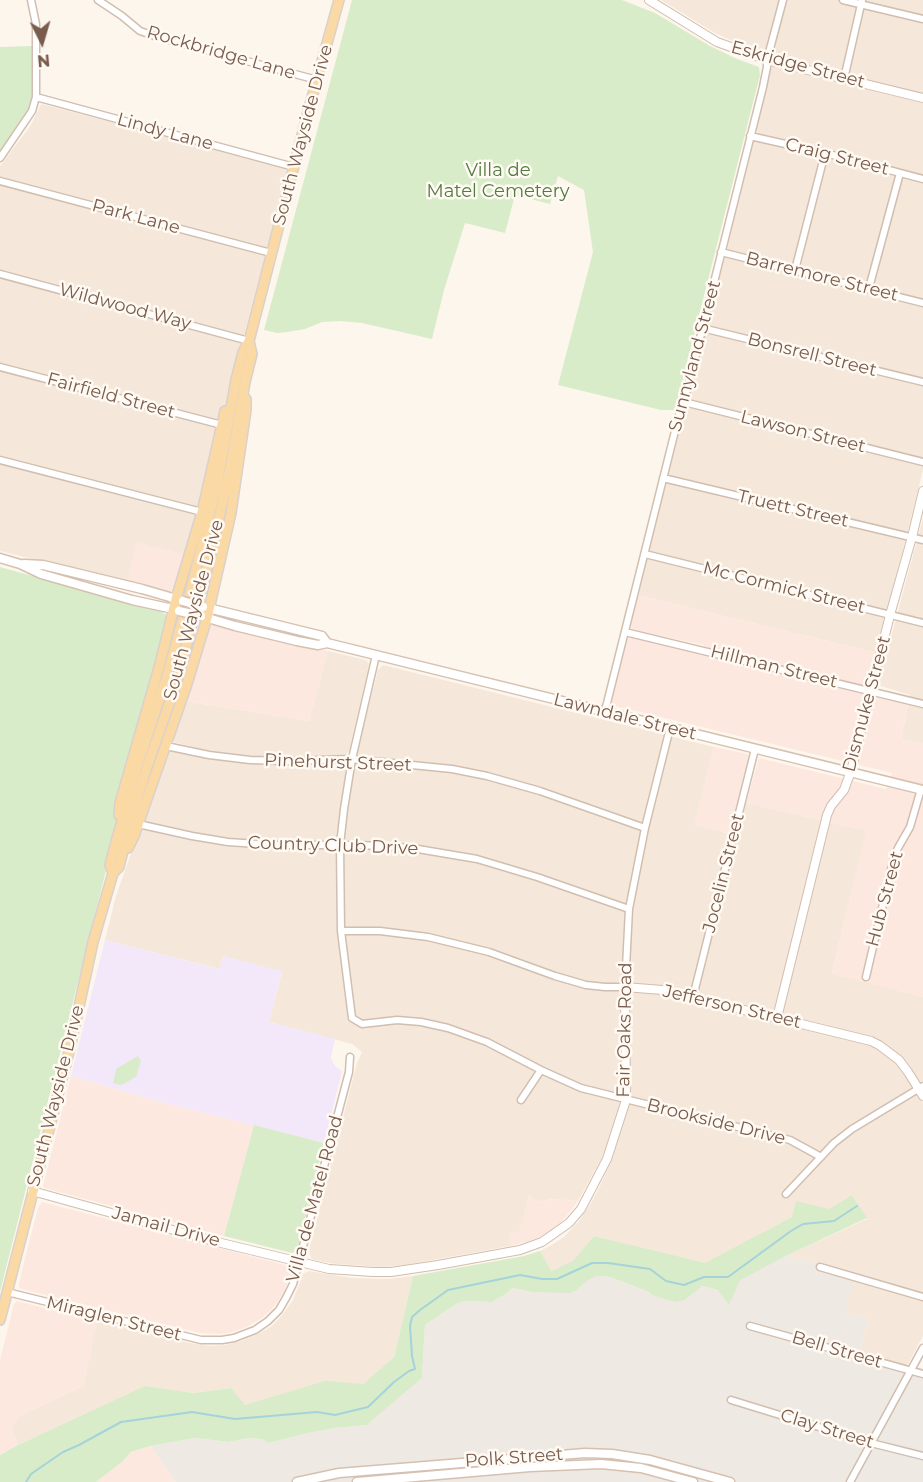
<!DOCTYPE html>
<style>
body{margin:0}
#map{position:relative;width:923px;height:1482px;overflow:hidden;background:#fdf6ec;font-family:Montserrat,sans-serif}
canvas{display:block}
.north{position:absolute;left:12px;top:12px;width:60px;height:60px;-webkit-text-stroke:4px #fffaf3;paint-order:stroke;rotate:175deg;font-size:16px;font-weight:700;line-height:24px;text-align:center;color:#7a5c4d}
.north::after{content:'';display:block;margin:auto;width:21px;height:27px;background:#7a5c4d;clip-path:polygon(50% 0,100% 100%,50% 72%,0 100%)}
</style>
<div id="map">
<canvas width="923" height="1482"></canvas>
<div class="north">N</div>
</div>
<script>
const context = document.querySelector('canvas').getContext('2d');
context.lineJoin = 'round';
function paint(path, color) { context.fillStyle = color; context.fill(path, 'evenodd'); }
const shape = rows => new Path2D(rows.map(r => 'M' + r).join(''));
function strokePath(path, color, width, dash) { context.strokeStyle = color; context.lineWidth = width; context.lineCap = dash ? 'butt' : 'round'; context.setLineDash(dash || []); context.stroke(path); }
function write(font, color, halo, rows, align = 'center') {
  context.font = font + ' Montserrat,sans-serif'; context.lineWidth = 5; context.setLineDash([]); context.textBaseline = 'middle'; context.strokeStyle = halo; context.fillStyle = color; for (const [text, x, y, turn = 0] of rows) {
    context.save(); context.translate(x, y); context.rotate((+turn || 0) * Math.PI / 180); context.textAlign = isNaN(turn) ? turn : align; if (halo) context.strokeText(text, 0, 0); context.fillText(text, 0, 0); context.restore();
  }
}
paint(shape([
 [661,0,923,0,923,175,759,134,756,129,774,57,739,44,715,33],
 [42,104,284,167,287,172,186,555,127,582,0,551,0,166,31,125,40,106],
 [761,140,923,182,923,470,877,653,637,595,708,320,728,246,751,145,755,141],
 [923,518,923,744,901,739,910,695,878,685],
 [328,651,366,660,369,664,349,751,345,756,334,757,285,758,249,756,208,751,174,742,173,737,185,701,309,721],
 [383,665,714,747,695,825,738,836,746,803,867,831,832,973,923,997,923,1081,913,1086,923,1103,923,1336,908,1364,900,1365,859,1352,869,1319,845,1312,818,1271,819,1264,786,1256,867,1219,852,1195,829,1209,792,1217,705,1264,594,1236,573,1262,550,1271,540,1251,550,1246,564,1237,579,1221,591,1203,601,1184,614,1155,605,1152,578,1201,552,1199,537,1202,529,1195,520,1232,509,1234,510,1246,405,1265,383,1267,336,1264,314,1260,311,1258,309,1250,357,1063,362,1052,352,1044,269,1022,282,972,223,956,220,969,105,940,116,896,166,754,168,752,175,752,219,760,254,764,314,765,357,764,358,750,363,729,378,670],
 [309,1271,352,1278,390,1279,413,1276,394,1357,363,1384,244,1405,231,1388,193,1393,144,1387,18,1445,11,1428,19,1416,83,1386,97,1321,190,1343,210,1346,226,1345,241,1341,258,1334,272,1326,283,1314,293,1300,302,1277,303,1274]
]), '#f5e8da');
paint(shape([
 [137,542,186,555,174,591,167,592,127,582],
 [637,595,877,653,865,695,908,704,901,739,923,744,923,997,832,974,866,831,746,803,759,758,886,789,892,773,615,706,612,704,611,701,627,639,630,637,635,636,702,652,704,645,638,631,631,628,630,622],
 [211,625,328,651,309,721,185,701,208,627],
 [714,747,748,754,750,758,731,834,694,825],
 [71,1076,161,1102,254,1125,224,1236,44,1188,43,1186],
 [529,1195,537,1202,552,1199,578,1201,569,1213,558,1226,546,1234,533,1240,510,1246,509,1234,520,1231],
 [42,1202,285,1265,290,1269,290,1275,285,1289,279,1300,270,1311,259,1320,246,1327,233,1332,221,1334,200,1333,21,1289,19,1287,19,1284,24,1262,38,1208],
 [17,1301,97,1321,83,1386,19,1416,11,1428,18,1445,0,1455,0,1360,14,1304],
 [150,1446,176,1482,96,1482,122,1462,131,1452]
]), '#fde8e0');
paint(shape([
 [786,1256,820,1264,818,1271,854,1282,845,1312,869,1319,859,1352,800,1335,798,1342,923,1378,923,1482,176,1482,150,1446,195,1438,229,1442,248,1438,262,1439,268,1443,308,1433,335,1428,367,1425,422,1378,425,1325,456,1304,465,1301,492,1302,504,1295,513,1288,531,1292,578,1289,587,1281,597,1276,610,1277,649,1292,652,1295,685,1300,701,1286,718,1290]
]), '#efe9e4');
paint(shape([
 [105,940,219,969,223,956,282,971,269,1022,335,1039,331,1058,335,1066,342,1071,324,1143,161,1102,71,1076]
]), '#f3e8fa');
paint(shape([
 [352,0,622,0,655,13,710,46,737,59,759,67,760,75,675,410,661,410,558,385,593,252,584,190,558,176,550,204,515,195,505,233,465,223,444,290,432,339,362,323,340,321,322,322,305,329,287,332,277,333,264,330],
 [34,46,32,104,27,115,0,154,0,47],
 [0,567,160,611,165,614,168,618,168,624,0,1292],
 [138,1056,141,1061,136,1077,121,1085,113,1083,116,1069],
 [254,1125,324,1143,298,1247,297,1250,292,1253,224,1236],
 [852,1195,867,1218,786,1256,740,1280,729,1305,718,1290,702,1286,685,1300,675,1302,652,1295,649,1292,610,1277,597,1276,587,1281,578,1289,570,1293,531,1292,513,1288,504,1295,492,1302,465,1301,456,1304,425,1325,422,1378,367,1425,335,1428,308,1433,268,1443,262,1439,248,1438,229,1442,195,1438,150,1446,131,1452,122,1462,96,1482,0,1482,0,1455,18,1445,145,1386,193,1393,231,1388,245,1405,325,1381,363,1384,394,1357,413,1276,524,1256,540,1251,551,1271,573,1261,594,1236,705,1263,792,1217,796,1201,829,1209]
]), '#d8ecc9');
strokePath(shape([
 [26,1482,31,1474,63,1452,79,1445,121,1422,192,1412,235,1419,317,1412,335,1415,368,1407,394,1382,409,1371,415,1369,412,1356,410,1326,412,1317,420,1310,448,1290,520,1275,542,1279,557,1279,592,1263,608,1263,650,1269,666,1281,684,1285,704,1277,728,1277,791,1231,803,1224,834,1221,857,1206]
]), '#a5d3da', 2);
const minor = shape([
 [98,0,122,16,140,31,158,37,317,80],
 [843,0,923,19],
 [844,79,862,0],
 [36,97,294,167],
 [750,136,825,153,923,179],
 [0,158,32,111,36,97,36,24,31,0],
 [0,181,271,253],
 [721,252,923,303],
 [795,270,825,153],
 [0,274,249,341],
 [869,288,900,173],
 [702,328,923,382],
 [0,367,222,425],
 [684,402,923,462],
 [0,460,202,512],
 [663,478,923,540],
 [645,554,923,623],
 [625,632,923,704],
 [376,655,352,759,344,809,340,845,341,931,352,1018,362,1024,397,1020,421,1022,448,1028,487,1042,541,1070,581,1088,790,1140,821,1157],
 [605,711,679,415,684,402,763,87,767,67,767,60,783,0],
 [166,746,209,755,250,760,288,761,352,759,452,769,487,776,540,791,645,828],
 [138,824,192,836,228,842,273,845,360,845,412,848,477,859,537,877,629,909],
 [341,931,380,931,428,937,489,952,555,976,586,985,605,987,625,987,629,909,645,828,670,728],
 [866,977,894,857,898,848,910,827,921,789],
 [693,997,755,749],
 [521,1100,541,1070],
 [786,1194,834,1143,852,1129,923,1086],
 [820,1267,923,1297],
 [7,1292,201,1340,222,1340,234,1338,255,1330,268,1321,279,1310,286,1298,293,1284,349,1072,350,1057],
 [750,1326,923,1374],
 [731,1400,871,1443,923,1456],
 [850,1482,923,1348]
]);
const tertiary = shape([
 [649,0,717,42,767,60,923,98],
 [777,1018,827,815,831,806,844,790,851,771,890,615,912,537,923,491],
 [32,1191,213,1241,329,1269,373,1272,391,1272,438,1265,520,1250,542,1242,569,1223,581,1209,607,1159,626,1100,625,987,662,990,871,1041,879,1045,899,1060,908,1072,923,1096]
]);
const secondary = shape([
 [0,558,20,564,41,574,132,600,178,610],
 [24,564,43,565,142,589,180,600],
 [204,607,322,636,327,643],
 [201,616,235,626,297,641,318,645,327,643,923,790],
 [297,1482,339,1473,585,1453,612,1454,650,1460,730,1482],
 [357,1482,530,1467,601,1464,641,1468,693,1482]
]);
const primary = shape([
 [119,815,120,803,160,664,176,599,202,512,225,411],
 [128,848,134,836,186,687,207,618,231,513,246,410,246,399],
 [113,873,119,867,130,822,147,767,176,684,212,549,230,469,245,382,252,354,249,341],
 [0,1320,70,1048,93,942,113,873,110,865,113,853,137,767,167,676,190,592,217,486,236,380,243,352,249,341,308,112,339,0]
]);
strokePath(minor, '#d1beb0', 9);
strokePath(tertiary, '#d1beb0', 10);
strokePath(secondary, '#d6c0b0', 11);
strokePath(primary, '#dad1cd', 12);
strokePath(minor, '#fff', 6);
strokePath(tertiary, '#fff', 8);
strokePath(secondary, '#fff', 8);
strokePath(primary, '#fbd9a5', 9);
const secondaryBridge = shape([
 [183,601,203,607],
 [179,611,201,616]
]);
strokePath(secondaryBridge, '#d6c0b0', 11, []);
strokePath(secondaryBridge, '#fff', 8);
write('18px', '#7a5c4d', '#fffaf3', [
 ["Rockbridge Lane",221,53,16],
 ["Eskridge Street",798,65,15],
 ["Lindy Lane",165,132,15],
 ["South Wayside Drive",303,135,-75],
 ["Craig Street",837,157,14],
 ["Park Lane",136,217,15],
 ["Barremore Street",822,277,14],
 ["Wildwood Way",125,307,15],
 ["Bonsrell Street",812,355,14],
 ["Sunnyland Street",695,356,-75],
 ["Fairfield Street",111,396,15],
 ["Lawson Street",803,432,14],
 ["Truett Street",793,509,13],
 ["Mc Cormick Street",784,588,14],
 ["South Wayside Drive",194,610,-75],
 ["Hillman Street",774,667,14],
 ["Dismuke Street",867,704,-75],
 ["Lawndale Street",625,717,14],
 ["Pinehurst Street",338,763,2],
 ["Country Club Drive",333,846,2],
 ["Jocelin Street",724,873,-76],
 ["Hub Street",885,899,-75],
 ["Jefferson Street",732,1007,13],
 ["Fair Oaks Road",625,1030,-89],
 ["South Wayside Drive",56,1096,-76],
 ["Brookside Drive",716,1122,14],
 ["Villa de Matel Road",315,1199,-75],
 ["Jamail Drive",166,1227,15],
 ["Miraglen Street",114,1319,14],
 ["Bell Street",837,1350,16],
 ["Clay Street",827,1429,17],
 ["Polk Street",514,1458,-4]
]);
write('18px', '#537a41', '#fffaf3', [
 ["Villa de",498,171],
 ["Matel Cemetery",498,192]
]);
</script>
